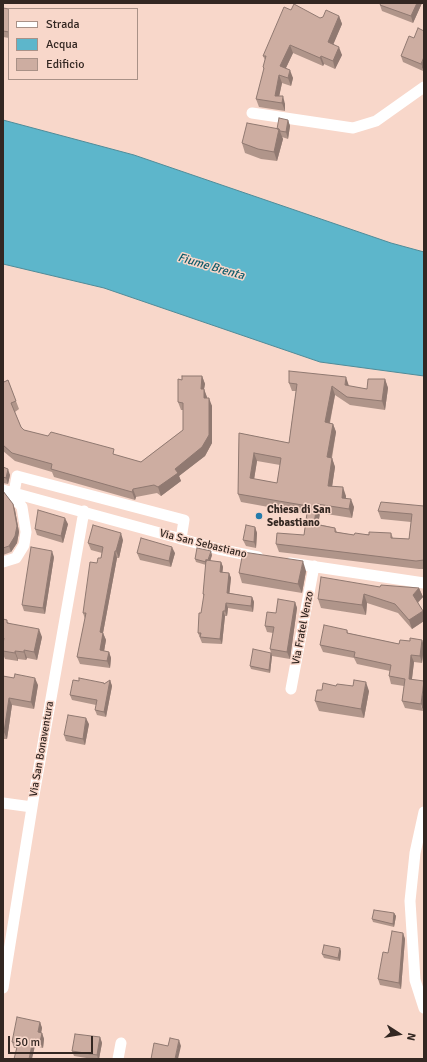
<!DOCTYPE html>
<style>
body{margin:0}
#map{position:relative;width:427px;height:1062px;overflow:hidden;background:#f8d7ca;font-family:Signika,sans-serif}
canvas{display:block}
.frame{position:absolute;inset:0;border:4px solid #332722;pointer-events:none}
.legend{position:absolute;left:8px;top:8px;width:130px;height:72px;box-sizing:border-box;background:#f8d7ca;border:1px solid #a99187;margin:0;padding:5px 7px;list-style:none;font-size:12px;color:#332722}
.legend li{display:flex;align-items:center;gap:8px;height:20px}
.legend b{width:20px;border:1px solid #a99187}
.north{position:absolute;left:379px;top:1014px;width:40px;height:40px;-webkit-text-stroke:3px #f8d7ca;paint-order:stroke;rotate:102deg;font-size:11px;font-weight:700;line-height:16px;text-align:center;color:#332722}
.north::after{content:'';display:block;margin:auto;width:14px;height:18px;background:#332722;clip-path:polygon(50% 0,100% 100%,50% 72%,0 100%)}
.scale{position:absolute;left:8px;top:1036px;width:85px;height:18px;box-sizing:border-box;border:2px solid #332722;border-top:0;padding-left:5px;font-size:12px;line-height:14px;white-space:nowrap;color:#332722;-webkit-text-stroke:3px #f8d7ca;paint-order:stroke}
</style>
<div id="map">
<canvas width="427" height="1062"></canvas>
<div class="frame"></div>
<ul class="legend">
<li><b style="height:5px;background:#fff"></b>Strada</li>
<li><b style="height:11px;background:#5db6cb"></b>Acqua</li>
<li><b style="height:11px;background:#cdada1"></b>Edificio</li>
</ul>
<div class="north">N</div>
<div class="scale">50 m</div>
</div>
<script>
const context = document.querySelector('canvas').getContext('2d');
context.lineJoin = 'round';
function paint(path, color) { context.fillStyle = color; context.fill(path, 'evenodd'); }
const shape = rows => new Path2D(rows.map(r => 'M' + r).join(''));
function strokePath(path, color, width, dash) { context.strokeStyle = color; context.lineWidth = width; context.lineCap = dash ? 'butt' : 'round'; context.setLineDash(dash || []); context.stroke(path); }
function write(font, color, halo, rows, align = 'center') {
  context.font = font + ' Signika,sans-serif'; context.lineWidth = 3; context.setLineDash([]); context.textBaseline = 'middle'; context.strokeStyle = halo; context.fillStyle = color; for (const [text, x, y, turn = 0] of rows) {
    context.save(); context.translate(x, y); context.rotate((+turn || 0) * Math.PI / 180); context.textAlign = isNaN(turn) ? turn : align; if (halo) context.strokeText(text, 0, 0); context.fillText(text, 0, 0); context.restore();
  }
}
const water = shape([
 [3,120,134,155,391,243,424,252,424,376,320,362,104,288,3,264,3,120]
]);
paint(water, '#5db6cb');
strokePath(water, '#508b98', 1);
strokePath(shape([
 [252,113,353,128,376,121,424,87],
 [3,490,218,549,258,557],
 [14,493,17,476,184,520,181,539],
 [3,562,16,558,24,545,26,532,22,507,10,492],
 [290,563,424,583],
 [291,689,314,566],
 [3,803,32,807],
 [424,812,415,853,410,901,415,980,424,1008],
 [3,988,34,795,84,511],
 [118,1059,121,1043]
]), '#fff', 11);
paint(shape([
 [381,3,422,3,413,23,382,11,380,5],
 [3,8,9,9,9,38,3,37],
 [339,16,342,24,333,44,342,55,335,69,324,64,323,66,293,53,286,68,293,78,291,86,282,83,279,96,285,104,285,111,259,107,256,99,264,70,263,67,265,60,263,56,320,18],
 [414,38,423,71,403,62,401,56],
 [33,79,41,79,41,80],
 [288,120,290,126,288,139,282,137,283,139,277,161,261,159,245,153,242,143,277,129],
 [202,376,205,384,204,389,207,398,212,406,212,443,205,456,179,476,181,481,161,496,157,493,136,497,135,500,54,477,52,472,15,461,3,451,3,380,4,382,8,380,19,409,15,412,21,427,24,430,141,462,183,430,183,410,181,410,178,402,182,380],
 [385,379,388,388,385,410,350,405,335,395,330,423,333,424,336,432,332,458,335,467,332,486,346,496,346,498,354,507,352,518,320,513,318,524,335,528,337,532,354,535,391,533,393,538,409,539,411,522,381,519,378,511,424,506,424,569,419,569,279,552,276,544,304,535,307,514,241,502,238,494,239,433,289,443,296,391,292,391,289,383,349,386,367,389],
 [257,461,280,465,277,483,254,479],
 [3,467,10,475,8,484,3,483],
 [3,491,13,504,15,510,19,532,17,543,11,552,3,555],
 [68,524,63,543,37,535,35,529],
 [255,527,257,533,256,548,246,546,243,540],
 [123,540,119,558,117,558,103,633,106,640,104,651,109,652,111,658,110,668,80,664,77,657,85,619,83,613,97,563,101,558,102,553,91,550,88,543],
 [137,553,175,553,171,567,140,560],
 [212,555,210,561,221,562,223,567,222,572,229,573,231,578,229,593,252,597,254,602,253,612,228,608,227,616,225,616,222,644,202,643,198,633,204,597,203,594,206,565,196,562,195,559],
 [54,557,45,614,24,611,22,605],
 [306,571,302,593,242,583,239,573],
 [380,587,419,588,423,597,418,603,423,611,424,614,424,621,412,629,398,613,367,603,366,615,321,608,318,599],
 [295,602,297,608,290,659,272,656,270,673,251,669,250,666,271,653,270,649,273,633,267,632,265,626,276,613],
 [3,619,9,623,42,637,37,660,27,658,26,660,18,659,18,661,5,659,3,654],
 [347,630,348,633,399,644,422,640,424,646,422,663,414,662,412,679,423,711,405,708,402,701,404,686,391,684,389,676,390,671,357,664,354,658,323,652,320,645],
 [3,676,38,685,34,709,12,705,7,739,3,739],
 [110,680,112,686,106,717,97,715,95,710,96,705,72,700,70,695,79,681,104,683,105,684],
 [336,686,369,691,364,718,319,711,315,701,322,690],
 [89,724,85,745,66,741,64,735],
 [394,913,396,916,394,927,373,922,372,919],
 [403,933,405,939,401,989,380,985,378,979,388,953],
 [341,951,340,961,324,958,322,954],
 [40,1022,42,1028,41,1033,42,1033,44,1039,43,1048,35,1046,17,1048,14,1048,12,1042],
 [100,1037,102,1043,99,1059,93,1059,74,1056,72,1051]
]), '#b0958a');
paint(shape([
 [417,3,422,3,413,23,411,16],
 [339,16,342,24,331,50,328,42],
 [290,45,293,53,283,74,280,66],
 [339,47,342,55,335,69,333,61],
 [321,56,324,64,323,66,320,58],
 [424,57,424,70,423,71,421,64],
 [290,70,293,78,291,86,288,78],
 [279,75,282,83,278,102,275,96],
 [283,96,285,104,285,111,282,103],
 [288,120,290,126,288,139,286,132],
 [279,129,283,139,277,161,274,152],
 [202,376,205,384,204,389,207,397,207,406,201,389],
 [346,377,349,386,345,385],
 [385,379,388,388,385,410,382,401],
 [332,386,335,395,328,430,325,422],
 [209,398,212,406,212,443,205,456,179,476,181,481,161,496,158,487,175,469],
 [333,424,336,432,330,465,327,457],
 [254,453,257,461,253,486,250,478],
 [332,458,335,467,331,494,328,486],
 [8,469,10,475,8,484,6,478],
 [343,487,346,496,345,506,342,498],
 [133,489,136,497,135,500,132,492],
 [351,499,354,507,352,518,349,509],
 [13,504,15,510,19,532,17,543,11,552,9,546],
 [317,504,320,513,317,532,314,524],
 [65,518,68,524,63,543,61,536],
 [255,527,257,533,256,548,254,542],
 [121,533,123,540,119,558,116,551],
 [172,547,175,553,171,567,169,561],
 [52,551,54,557,45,614,43,608],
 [115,551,117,558,103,633,106,640,103,657,100,650,100,632],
 [211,551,212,555,209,565,208,562],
 [303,561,306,571,302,593,298,584],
 [221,562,223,567,222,577,220,572],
 [229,573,231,578,229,598,227,593],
 [419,588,423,597,416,604,413,595],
 [364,594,367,603,366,615,362,605],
 [252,597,254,602,253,612,251,606],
 [295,602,297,608,290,659,287,652],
 [226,603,228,608,227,616,225,611],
 [223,611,225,616,222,644,220,639],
 [423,611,424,614,424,621,412,629,409,620],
 [39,629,42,637,37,660,34,652],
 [422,640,424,646,422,663,420,656],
 [24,650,27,658,26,660,24,652],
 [15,651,18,659,18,661,15,653],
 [109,652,111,658,110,668,107,661],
 [271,653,272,656,270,673,269,670],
 [411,655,414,662,411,686,409,679],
 [35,678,38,685,34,709,31,702],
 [110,680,112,686,106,717,104,712],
 [424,681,424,706,423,711,421,704],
 [366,682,369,691,364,718,361,709],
 [9,698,12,705,7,739,4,732],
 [86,718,89,724,85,745,83,739],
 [394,913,396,916,394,927,393,924],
 [403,933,405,939,401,989,399,983],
 [340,948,341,951,340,961,338,958],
 [40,1022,42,1028,40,1038,38,1032],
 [42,1033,44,1039,43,1048,40,1042],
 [100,1037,102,1043,99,1059,98,1059,97,1055],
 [33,1040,35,1046,32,1059,29,1059],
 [179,1040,181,1046,178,1059,175,1059]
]), '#907971');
const building = shape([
 [381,3,417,3,411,16,380,5,381,3],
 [294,4,320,18,323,17,326,10,339,16,328,42,339,47,333,61,321,56,320,58,290,45,280,66,290,70,288,78,279,75,275,96,283,96,282,103,256,99,264,68,263,67,266,56,263,56,284,7,291,10,294,4],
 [3,8,9,9,9,32,3,31,3,8],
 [418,28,424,31,424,57,421,64,401,56,409,36,414,38,418,28],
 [279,118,288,120,286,132,280,131,279,129,277,129,279,118],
 [247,123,279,129,274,152,258,149,242,143,247,123],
 [289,371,346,377,345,385,367,389,368,379,385,379,382,401,347,397,332,386,325,422,333,424,327,457,332,458,328,486,343,487,342,498,351,499,349,509,317,504,314,524,335,528,335,532,354,535,355,533,369,535,369,532,391,533,391,538,409,539,412,514,378,511,381,502,424,506,424,560,416,561,276,544,277,533,304,535,308,506,238,494,239,433,289,443,297,384,289,383,289,371],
 [254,453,281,458,277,483,250,478,254,453],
 [182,376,202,376,201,389,204,389,204,398,209,398,209,435,202,447,175,469,178,473,158,487,154,485,133,489,132,492,51,469,52,464,12,453,3,445,3,380,4,382,8,380,16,401,11,403,21,427,24,430,48,436,51,432,114,449,113,454,141,462,183,430,183,403,178,402,178,379,182,380,182,376],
 [3,467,8,469,6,478,3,477,3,467],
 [3,491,13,504,17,526,15,536,9,546,3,548,3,491],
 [38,510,65,518,61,536,35,529,38,510],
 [93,525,121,533,116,551,115,551,100,632,103,633,100,650,109,652,107,661,77,657,86,613,83,613,90,562,97,563,98,558,101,558,103,547,88,543,93,525],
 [246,525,255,527,254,542,243,540,246,525],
 [141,538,172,547,169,561,137,553,141,538],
 [31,547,52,551,43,608,22,605,31,547],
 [197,548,211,551,208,560,206,560,206,562,195,559,197,548],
 [243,552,303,561,298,584,239,573,243,552],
 [206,560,221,562,220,572,229,573,227,593,252,597,251,606,226,603,225,611,223,611,220,639,200,637,201,633,198,633,199,613,201,613,204,594,203,594,206,560],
 [321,577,380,587,381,585,419,588,413,595,423,611,409,620,395,604,364,594,362,605,318,599,321,577],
 [278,599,295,602,287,652,270,649,274,627,265,626,267,612,276,613,278,599],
 [3,619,7,620,7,623,39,629,34,652,24,650,24,652,15,651,15,653,3,651,3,644,4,638,3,638,3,619],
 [324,625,347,630,347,633,399,644,400,640,410,641,410,638,422,640,420,656,411,655,409,679,424,681,421,704,402,701,405,679,389,676,391,665,354,657,355,652,320,645,324,625],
 [253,649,271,653,269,670,250,666,253,649],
 [15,674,35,678,31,702,9,698,4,732,3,731,3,676,14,678,15,674],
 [79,678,104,683,104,684,110,680,104,712,95,710,97,700,70,695,73,680,79,681,79,678],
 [354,680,366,682,361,709,315,701,317,690,322,690,323,683,336,686,337,684,353,686,354,680],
 [68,715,86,718,83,739,64,735,68,715],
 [374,910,394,913,393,924,372,919,374,910],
 [392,931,403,933,399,983,378,979,383,952,388,953,392,931],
 [324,945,340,948,338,958,322,954,324,945],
 [17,1017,40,1022,38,1032,42,1033,40,1042,33,1040,29,1059,14,1059,18,1043,12,1042,17,1017],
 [75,1034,100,1037,97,1055,72,1051,75,1034],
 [170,1038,179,1040,175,1059,151,1059,154,1043,168,1046,170,1038]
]);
paint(building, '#cdada1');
strokePath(building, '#907971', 1);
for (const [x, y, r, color] of [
 [259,516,4,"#247bab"]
]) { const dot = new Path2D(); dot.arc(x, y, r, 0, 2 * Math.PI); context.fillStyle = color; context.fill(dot); strokePath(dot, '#f8d7ca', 1.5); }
write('bold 11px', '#332722', '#f8d7ca', [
 ["Chiesa di San",267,510],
 ["Sebastiano",267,523]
], 'left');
write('11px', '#332722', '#f8d7ca', [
 ["Via San Sebastiano",203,544,14],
 ["Via Fratel Venzo",303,628,-79],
 ["Via San Bonaventura",42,749,-80]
]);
write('italic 12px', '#105c6b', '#f8d7ca', [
 ["Fiume Brenta",211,267,16]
]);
</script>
